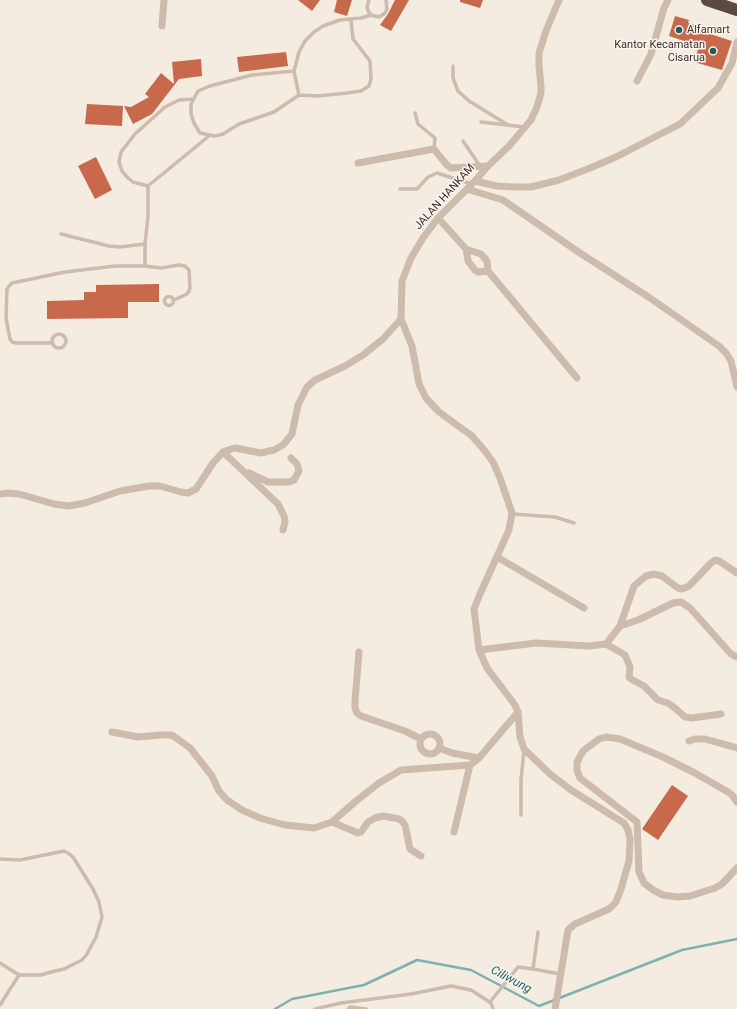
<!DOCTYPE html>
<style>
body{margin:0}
canvas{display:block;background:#f4ebe1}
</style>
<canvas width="737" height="1009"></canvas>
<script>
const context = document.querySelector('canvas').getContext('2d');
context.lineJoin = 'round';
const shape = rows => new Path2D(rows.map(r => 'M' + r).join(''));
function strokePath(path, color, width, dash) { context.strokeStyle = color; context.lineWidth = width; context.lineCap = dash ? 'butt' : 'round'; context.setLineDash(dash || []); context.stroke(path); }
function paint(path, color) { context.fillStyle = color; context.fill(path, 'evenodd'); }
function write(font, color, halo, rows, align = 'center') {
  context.font = font + ' Roboto,sans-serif'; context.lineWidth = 3; context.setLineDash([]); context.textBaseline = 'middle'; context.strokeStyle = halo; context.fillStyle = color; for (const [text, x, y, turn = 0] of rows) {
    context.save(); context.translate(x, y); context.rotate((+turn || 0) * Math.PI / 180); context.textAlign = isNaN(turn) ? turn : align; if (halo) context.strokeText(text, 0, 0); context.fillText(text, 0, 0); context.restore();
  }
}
strokePath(shape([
 [275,1009,292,999,364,985,417,960,471,970,539,1006,682,950,737,939]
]), '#7fb0b2', 2.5);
paint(shape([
 [298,0,320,0,312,11],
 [337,0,352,0,347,16,334,12],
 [395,0,409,0,391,31,380,25,388,14],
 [460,0,483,0,480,8,460,2],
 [675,16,689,20,688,23,699,26,698,30,732,41,722,70,694,62,699,46,669,36],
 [286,52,288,66,239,72,237,57],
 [201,59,202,76,179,79,152,114,133,124,124,106,131,107,149,97,145,94,161,73,174,84,172,62],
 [87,104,123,106,122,126,85,124],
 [96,157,112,190,95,199,78,166],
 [159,284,159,302,128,302,128,318,47,319,47,301,84,300,84,292,96,292,96,285],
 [672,785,688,796,658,840,642,829]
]), '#c8694b');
strokePath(shape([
 [369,0,367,7,368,11,371,15,379,17,385,13,387,9,386,0],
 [351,19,353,39,370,61,371,79,369,86,361,91,347,93,318,96,299,95,294,71,299,52,305,41,314,32,323,26,340,20,361,18,371,15],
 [453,66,453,78,458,91,469,101,508,125],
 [294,71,252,75,210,86,198,91,191,104,191,114,194,123,200,133,215,136,223,134,239,124,274,112,299,95],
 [415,113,418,124,435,138,434,149],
 [481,122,524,127],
 [463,141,480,166],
 [148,186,133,182,128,178,122,171,119,162,121,152,135,134,165,107,179,100,193,99],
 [400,189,417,189,428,177,437,173,472,184],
 [61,234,109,246,120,247,145,244],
 [145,266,161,268,179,265,185,266,189,270,190,288,189,291,187,294,174,300],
 '164.5 301a4.5 4.5 0 1 1 9 0a4.5 4.5 0 1 1-9 0Z',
 '52 341a7 7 0 1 1 14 0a7 7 0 1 1-14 0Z',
 [53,343,16,343,12,342,10,339,6,318,7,289,9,286,12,283,65,272,115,266,145,266,145,244,148,216,148,186,209,136],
 [512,514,555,517,574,523],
 [521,815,521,780,524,750],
 [0,859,20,860,64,851,68,853,73,857,93,889,99,902,102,917,96,937,87,954,82,960,64,969,51,972,41,975,19,975,0,1005],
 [538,932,533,969,560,974],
 [0,963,19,975],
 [490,1002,518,967,533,969],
 [315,1009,341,1003,411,994,451,986,471,990,491,1003,493,1009],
 [348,1009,350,1007,366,1009]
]), '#cdbbac', 3.5);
strokePath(shape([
 [162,26,164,0],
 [637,81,651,54,664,8,668,0],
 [358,163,434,149,446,164,451,168,488,166],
 [475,181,497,186,514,187,531,187,559,180,590,168,616,157,680,124,718,88,732,63,737,42],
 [467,189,503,200,580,253,650,298,719,346,726,353,731,361,737,387],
 [438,218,466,249,481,254,487,261,488,271,577,378],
 [466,249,468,261,475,270,478,272,488,271],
 [401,319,412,346,419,384,426,398,439,412,472,436,485,451,493,462,500,478,512,513,509,530,480,594,474,609,479,650,487,668,515,705,518,712,520,737,524,749,550,774,571,790,624,823,628,830,630,839,629,861,621,889,616,902,609,909,575,924,568,930,555,1009],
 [223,452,278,504,284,516,285,522,283,530],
 [249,473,268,482,289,482,294,480,299,471,297,464,291,458],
 [0,494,8,493,19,494,54,504,69,506,85,503,120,491,149,486,160,486,181,492,188,493,196,489,213,463,223,452,228,450,235,448,261,453,274,450,283,445,292,434,298,405,307,387,315,380,345,366,363,355,383,339,401,319,402,281,411,258,423,238,438,218,475,181,488,166,510,145,531,120,537,107,541,93,541,86,539,66,539,53,546,31,559,0],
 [497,557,584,608],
 [620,626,638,620,673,603,681,602,690,608,731,654,737,657],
 [606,644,625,655,630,667,629,677,631,679,644,686,658,700,668,703,676,709,685,717,692,718,721,714],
 [479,650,536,643,589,646,606,644,620,626,634,586,646,576,654,574,662,576,678,588,682,589,689,586,711,563,715,560,719,561,737,573],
 [359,652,355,701,355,708,357,713,361,716,405,731,421,739],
 [112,732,138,737,160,735,172,735,190,748,212,776,219,791,227,800,242,810,260,818,285,825,314,828,332,822,356,801,379,783,401,770,470,765,479,758,518,712],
 '420 744a10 10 0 1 1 20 0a10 10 0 1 1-20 0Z',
 [689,741,695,739,705,739,737,748],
 [439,748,452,753,479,758],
 [737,802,732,795,728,792,695,773,663,757,620,739,606,737,599,739,583,751,577,762,577,770,580,778,637,822,639,872,644,883,653,890,663,895,677,897,690,896,715,888,722,884,737,868],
 [332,822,358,833,361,832,368,822,375,818,383,816,399,819,402,821,405,825,410,849,421,856],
 [454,832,470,765]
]), '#cdbbac', 7);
strokePath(shape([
 [707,0,737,10]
]), '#5c4a42', 12);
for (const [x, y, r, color] of [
 [679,30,4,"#1f5a5e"],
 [713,51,4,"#1f5a5e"]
]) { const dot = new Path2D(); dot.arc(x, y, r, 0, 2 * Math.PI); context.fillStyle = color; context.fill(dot); strokePath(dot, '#fbf5ee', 1.5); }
write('11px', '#3b302b', '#fbf5ee', [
 ["Alfamart",687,30],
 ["Kantor Kecamatan",705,45,"right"],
 ["Cisarua",705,58,"right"]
], 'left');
write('11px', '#3b302b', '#fbf5ee', [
 ["JALAN HANKAM",445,197,-48]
]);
write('italic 12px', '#1f5a5e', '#fbf5ee', [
 ["Ciliwung",511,980,28]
]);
</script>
